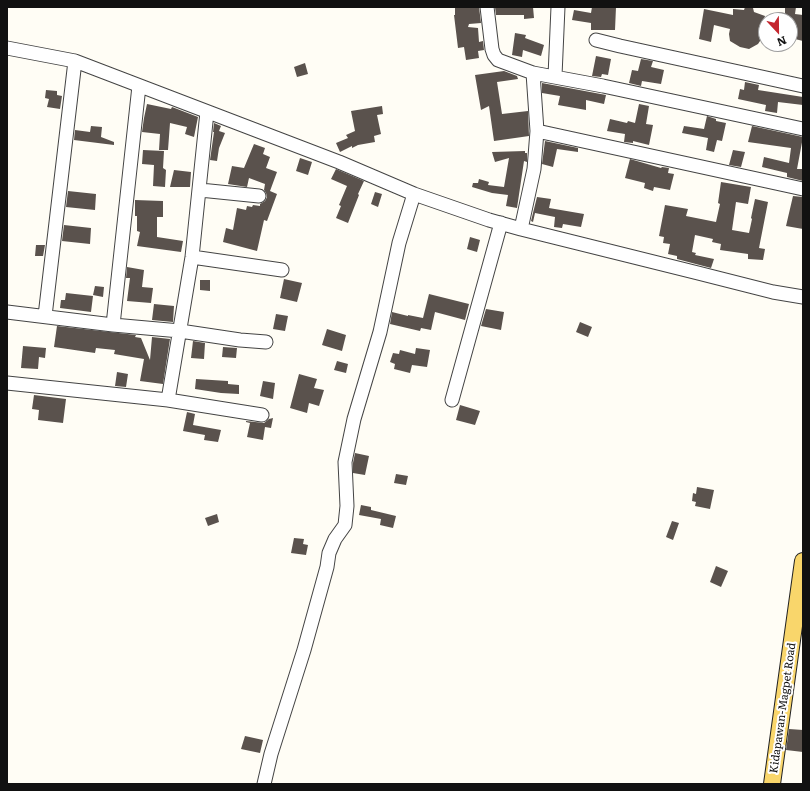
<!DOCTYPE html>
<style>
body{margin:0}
#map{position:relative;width:810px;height:791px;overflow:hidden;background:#fffdf5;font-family:Literata,serif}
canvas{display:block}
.frame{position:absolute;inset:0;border:8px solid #111;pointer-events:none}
.north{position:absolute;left:758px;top:12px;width:40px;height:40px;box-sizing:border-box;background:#fff;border:1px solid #a0a0a0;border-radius:50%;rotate:158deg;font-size:11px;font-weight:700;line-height:16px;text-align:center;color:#111}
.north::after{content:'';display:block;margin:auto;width:14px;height:18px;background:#c4262e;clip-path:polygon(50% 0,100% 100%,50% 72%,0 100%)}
</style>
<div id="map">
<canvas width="810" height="791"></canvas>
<div class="frame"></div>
<div class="north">N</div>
</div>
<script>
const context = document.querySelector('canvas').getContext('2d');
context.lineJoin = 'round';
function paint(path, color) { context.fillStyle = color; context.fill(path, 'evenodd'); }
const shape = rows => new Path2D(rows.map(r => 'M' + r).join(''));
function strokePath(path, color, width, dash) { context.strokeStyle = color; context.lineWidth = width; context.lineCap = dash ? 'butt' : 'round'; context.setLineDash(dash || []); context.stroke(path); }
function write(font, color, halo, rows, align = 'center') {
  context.font = font + ' Literata,serif'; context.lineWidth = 4; context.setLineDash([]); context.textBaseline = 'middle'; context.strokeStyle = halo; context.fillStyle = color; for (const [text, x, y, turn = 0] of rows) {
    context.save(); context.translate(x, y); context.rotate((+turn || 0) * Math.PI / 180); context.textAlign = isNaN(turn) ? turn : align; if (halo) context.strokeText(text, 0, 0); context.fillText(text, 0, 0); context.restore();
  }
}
paint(shape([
 [455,7,479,7,481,23,469,24,468,27,478,28,479,42,483,41,484,50,478,51,479,58,466,60,464,47,458,48,454,15,455,15],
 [495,7,533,7,534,18,524,19,524,15,496,15],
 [592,7,616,7,615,30,591,30,591,23,572,20,574,10,591,13],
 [745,7,753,8,754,12,765,16,761,30,764,35,758,44,749,49,740,47,730,41,729,34,730,29,714,25,711,42,699,39,704,9,733,15,733,9,744,10],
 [785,7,796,7,795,14,803,15,803,41,795,39,796,34,790,33,790,20,777,20,778,12,785,13],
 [515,33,526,35,525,38,544,45,541,56,523,50,522,57,512,55],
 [596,56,611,59,608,75,602,74,601,77,592,76],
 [641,59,653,61,651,67,664,70,661,84,642,81,641,86,629,83,632,70,638,71],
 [305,63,308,74,297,77,294,67],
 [504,71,517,76,518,79,497,82,502,114,528,111,529,136,494,141,489,106,481,110,475,75],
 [745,82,759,85,758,90,803,97,803,105,778,102,777,113,765,111,766,105,738,99,740,89,744,90],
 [542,83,606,95,604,104,586,100,586,110,558,105,560,96,542,93],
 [46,90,57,91,57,95,62,96,60,109,47,107,49,99,45,98],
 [147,104,171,109,172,107,198,117,194,137,185,134,187,127,170,123,168,150,159,150,160,134,142,132,144,118],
 [639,104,649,106,646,124,653,125,649,145,633,141,633,143,624,142,625,134,607,131,610,119,627,123,628,121,635,123],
 [382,106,383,114,377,115,381,134,374,136,375,142,358,145,352,148,352,146,340,152,336,143,348,138,346,135,355,131,351,111],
 [707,116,716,119,716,121,726,123,722,141,717,140,714,152,706,150,708,138,682,133,684,126,704,129],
 [214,123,221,126,219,131,225,133,219,148,217,161,210,160,214,132,213,132],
 [91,126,102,127,101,137,114,142,114,145,74,140,75,130,90,132],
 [752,126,803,137,797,169,803,169,803,181,787,177,787,173,762,167,764,157,789,163,791,148,748,142],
 [545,141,578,148,578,152,557,149,553,167,542,164],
 [254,144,265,148,263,154,270,157,266,168,277,172,270,191,277,194,267,221,264,220,257,251,223,242,226,228,233,230,237,208,246,210,247,206,252,207,253,205,260,206,260,204,265,201,267,197,266,193,264,190,265,184,249,178,247,187,228,184,232,166,244,168],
 [143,150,164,151,163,168,166,170,165,187,153,186,154,165,142,164],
 [733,150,745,152,741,167,729,165],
 [525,151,525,153,527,153,527,162,524,161,517,208,506,206,508,195,492,193,472,187,473,183,478,183,479,179,489,182,488,185,504,187,509,158,495,162,492,152],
 [300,158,312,162,308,175,296,171],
 [630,159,661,168,662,167,669,168,668,173,674,174,670,190,654,187,653,191,644,188,645,183,625,178],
 [336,169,364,181,358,194,359,195,348,223,336,218,341,206,339,205,347,186,331,179],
 [174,170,191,172,190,187,170,187],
 [721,182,751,187,748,204,736,202,732,230,749,233,752,219,751,218,755,199,768,202,759,248,765,249,763,260,748,259,748,254,720,250,721,244,712,242,713,239,695,235,692,252,696,253,695,255,714,259,711,268,677,259,677,256,668,254,670,244,663,243,664,237,659,236,665,205,688,209,686,216,716,222,720,204,718,203],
 [68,191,96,194,95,210,66,207],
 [375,192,382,194,378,207,371,204],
 [793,196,803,197,803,229,786,226],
 [537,197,551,199,549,208,584,214,581,227,563,224,562,228,554,227,555,217,535,213,533,222,531,221],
 [135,200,163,201,163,217,157,217,157,237,183,241,181,252,137,246,140,232,137,231,137,216,135,216],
 [64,225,91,228,90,244,62,241],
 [470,237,480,240,477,252,467,249],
 [36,245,45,245,43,256,35,256],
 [127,267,144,270,142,287,153,288,151,303,127,301,130,278,126,278],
 [284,279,302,283,297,302,280,298],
 [200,280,210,280,210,291,200,290],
 [95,286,104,287,103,297,93,295],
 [66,293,93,296,91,312,60,308,61,300,65,300],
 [429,294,469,304,465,320,435,312,431,330,421,328,420,331,390,324,392,312,408,316,408,315,423,318],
 [154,304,174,306,173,322,152,320],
 [486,309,504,312,501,330,481,326],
 [276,314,288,316,285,331,273,329],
 [580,322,592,327,588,337,576,332],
 [57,326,136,335,135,337,141,338,150,360,152,337,170,339,163,384,140,381,144,359,114,354,115,350,96,348,95,353,54,347],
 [327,329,346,335,342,351,322,345],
 [193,341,205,343,204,359,191,358],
 [23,346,46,348,45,358,39,357,38,369,21,368],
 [223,347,237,348,236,358,222,357],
 [416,348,430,350,427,367,412,365,410,373,394,369,395,364,390,362,393,353,399,354,400,350,415,354],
 [337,361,348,364,346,373,334,370],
 [117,372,128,374,126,387,115,386],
 [299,374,317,379,314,388,324,390,319,406,309,403,307,413,290,408],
 [196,379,228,381,228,384,239,385,239,394,221,393,195,389],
 [263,381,275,383,273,399,260,396],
 [34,395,66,399,63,423,38,420,39,410,32,409],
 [460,405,480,411,475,425,456,420],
 [187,412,195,414,193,425,221,430,218,442,204,440,205,435,183,431],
 [273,418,271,428,265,427,263,440,247,437,250,423,246,422,246,421,264,423,269,419],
 [355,453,369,456,365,475,353,473,353,463],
 [396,474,408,476,406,485,394,483],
 [697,487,714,490,710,509,695,506,696,502,692,501,693,493,696,494],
 [361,505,371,507,371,510,396,516,393,528,380,525,381,519,359,515],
 [217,514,219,522,208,526,205,518],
 [672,521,679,523,673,540,666,537],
 [294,538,304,539,303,544,308,545,306,555,291,553],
 [716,566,728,571,721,587,710,582],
 [789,729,803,730,803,752,786,750],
 [245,736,263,740,260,753,241,749]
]), '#5a524d');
const minor = shape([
 [487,7,492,49,494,55,498,60,533,73,603,86,803,129],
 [596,40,620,46,803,86],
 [7,48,75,61,339,162,414,194,489,220,521,229,698,273,773,292,803,297],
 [555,76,558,7],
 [537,131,803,189],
 [200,190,259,196],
 [521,229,534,169,537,131,533,73],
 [192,257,282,270],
 [7,312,113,325,180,331,240,340,266,342],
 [45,316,75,61],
 [113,325,139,86],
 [7,383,168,400,262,415],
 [168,400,192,257,207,112],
 [452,400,501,223],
 [264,784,271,754,304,650,327,567,329,553,335,539,345,525,347,506,345,462,354,419,380,332,399,243,414,194]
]);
const major = shape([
 [772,784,803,561]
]);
strokePath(minor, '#444', 15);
strokePath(major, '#222', 18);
strokePath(minor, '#fff', 13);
strokePath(major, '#f9d66b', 16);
write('11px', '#111', '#fff', [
 ["Kidapawan-Magpet Road",783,708,-82]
]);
</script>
